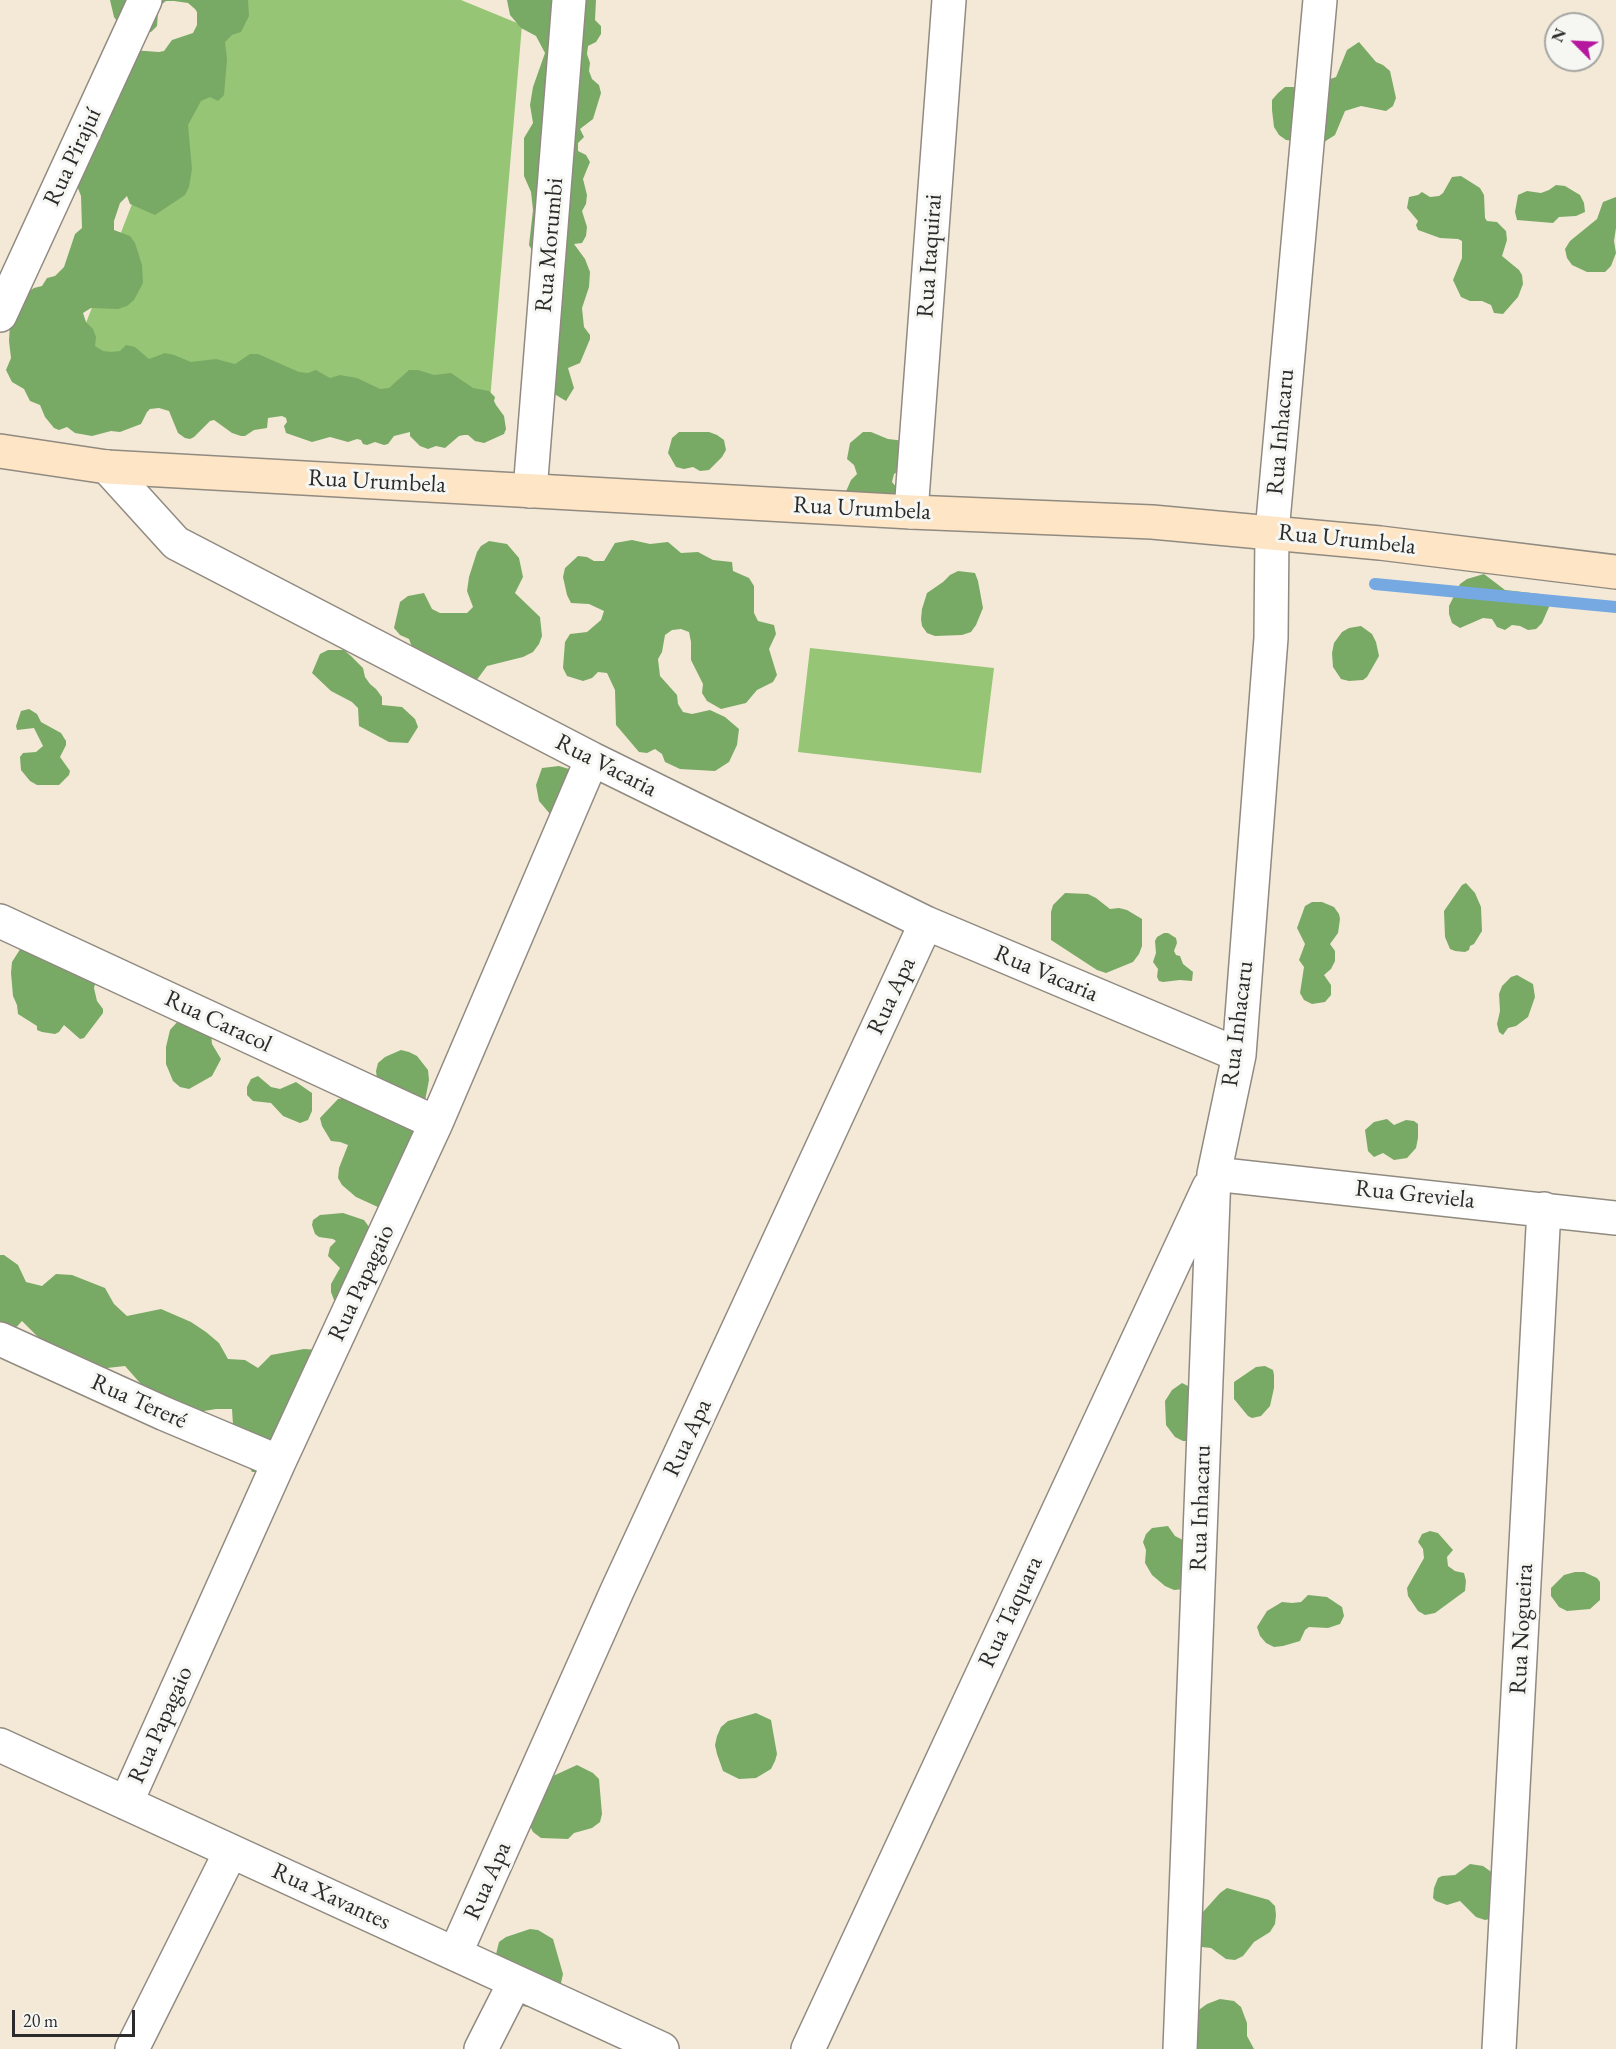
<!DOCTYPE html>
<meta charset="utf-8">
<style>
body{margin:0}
#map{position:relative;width:1616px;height:2049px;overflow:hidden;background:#f4e9d7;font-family:"EB Garamond",serif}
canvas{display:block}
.north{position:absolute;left:1544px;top:12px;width:60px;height:60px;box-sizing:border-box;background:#f6f6f2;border:2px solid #a5a5a2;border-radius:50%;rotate:294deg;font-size:16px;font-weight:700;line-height:24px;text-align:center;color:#2b2b2b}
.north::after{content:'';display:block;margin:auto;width:21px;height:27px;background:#b5179e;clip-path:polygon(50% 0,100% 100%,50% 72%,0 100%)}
.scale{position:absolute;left:12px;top:2010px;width:123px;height:27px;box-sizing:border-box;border:3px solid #2b2b2b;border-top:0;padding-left:8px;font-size:18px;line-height:21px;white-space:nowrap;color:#2b2b2b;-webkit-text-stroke:4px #f6f6f2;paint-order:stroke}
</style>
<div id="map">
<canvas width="1616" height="2049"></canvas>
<div class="north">N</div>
<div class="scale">20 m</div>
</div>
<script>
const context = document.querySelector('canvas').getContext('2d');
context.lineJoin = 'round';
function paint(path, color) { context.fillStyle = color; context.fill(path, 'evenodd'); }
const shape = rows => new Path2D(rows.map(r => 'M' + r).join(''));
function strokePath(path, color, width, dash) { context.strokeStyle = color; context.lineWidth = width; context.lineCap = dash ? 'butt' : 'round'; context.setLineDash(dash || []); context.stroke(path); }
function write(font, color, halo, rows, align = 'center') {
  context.font = font + ' "EB Garamond",serif'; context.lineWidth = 6; context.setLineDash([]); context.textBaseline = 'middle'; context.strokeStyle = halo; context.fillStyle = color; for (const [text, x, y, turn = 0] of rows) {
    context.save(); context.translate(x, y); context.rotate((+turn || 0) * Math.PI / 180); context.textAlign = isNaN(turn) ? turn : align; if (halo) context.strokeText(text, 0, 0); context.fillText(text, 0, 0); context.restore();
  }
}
paint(shape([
 [211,0,461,0,522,25,490,400,67,372],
 [810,648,994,668,981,773,798,752]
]), '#96c575');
paint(shape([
 [110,0,248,0,249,16,241,32,232,35,225,42,227,59,224,95,218,101,210,97,201,101,188,125,192,169,189,187,185,195,155,215,130,204,127,196,120,203,114,221,114,230,130,236,135,243,142,265,143,283,134,300,127,306,118,309,91,308,83,313,86,322,93,329,96,337,95,346,103,351,111,352,120,351,126,345,135,347,149,359,165,353,174,355,191,362,216,359,235,364,250,354,258,354,299,372,308,373,316,370,330,378,340,375,357,378,380,389,389,388,409,370,418,370,434,375,451,373,473,388,489,391,495,397,494,401,496,405,504,416,506,429,504,434,484,443,475,441,468,435,464,435,459,436,445,448,436,446,428,449,420,446,410,436,410,432,394,436,388,444,384,445,375,442,367,445,363,444,361,440,357,439,348,442,330,437,312,442,286,433,284,426,287,422,286,418,282,416,268,418,267,428,254,430,245,436,241,436,232,433,214,420,210,421,194,437,190,439,185,438,178,433,169,411,159,408,150,409,147,412,141,424,120,432,111,431,92,436,75,433,67,427,59,430,54,428,45,417,40,405,30,401,24,389,12,382,6,370,11,358,9,341,10,323,19,298,34,288,42,286,47,278,55,276,64,267,75,234,82,228,81,196,76,183,132,50,159,52,164,51,172,40,193,33,197,25,197,12,195,9,188,3,174,1,166,1,162,4,158,13,157,26,151,32,119,24,114,17],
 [507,0,596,0,595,20,601,26,601,34,596,42,588,46,587,54,590,63,589,71,592,79,599,85,601,93,593,119,580,129,584,137,578,143,578,151,586,155,590,162,583,179,587,195,586,204,582,211,587,227,586,236,582,243,574,244,585,259,590,272,589,287,582,308,584,327,590,335,590,339,580,363,568,368,574,388,566,401,551,392,538,261,529,245,533,210,531,192,524,176,524,138,533,123,530,105,533,87,545,53,536,36,521,28,510,15],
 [1359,42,1376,62,1383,65,1390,71,1396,98,1393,106,1386,111,1361,106,1345,111,1335,135,1321,144,1286,140,1279,135,1274,127,1272,110,1272,100,1278,93,1285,87,1293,87,1302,89,1336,77,1347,50],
 [1461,176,1480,188,1484,195,1485,218,1487,221,1497,222,1506,231,1507,240,1502,256,1519,270,1522,275,1523,284,1518,297,1503,314,1494,313,1491,305,1482,301,1470,301,1461,297,1453,280,1462,258,1462,241,1458,239,1440,238,1418,230,1416,225,1418,221,1407,208,1409,197,1418,195,1422,192,1430,197,1439,196,1443,193,1452,177],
 [1556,185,1565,186,1580,195,1584,203,1585,212,1576,216,1559,217,1553,223,1517,220,1515,212,1518,195,1527,191,1541,193,1549,190],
 [1616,197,1616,228,1614,241,1616,253,1611,266,1605,272,1587,272,1572,265,1567,258,1565,249,1570,241,1597,219,1603,202],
 [679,432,709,432,717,435,724,440,726,450,722,457,709,470,700,471,693,467,684,469,676,467,668,453,672,438],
 [863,432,871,432,888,439,905,441,902,469,894,474,892,482,898,489,900,498,844,496,851,480,857,474,854,465,847,459,850,443],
 [632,540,650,544,668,542,681,553,698,552,713,560,732,562,733,571,749,578,754,586,754,613,758,621,774,625,776,634,769,649,777,675,773,682,757,690,746,703,721,709,707,701,702,693,703,684,691,660,691,642,689,632,681,629,672,630,665,635,662,652,658,659,660,676,677,695,678,704,683,712,692,714,710,710,725,717,739,729,737,745,729,762,715,771,680,769,665,762,662,754,655,749,647,753,639,752,616,725,615,690,607,673,598,672,592,678,583,681,567,676,563,668,565,642,570,634,587,632,601,620,604,611,589,604,571,603,567,595,563,577,565,568,578,556,587,557,594,561,604,561,615,543],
 [489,541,507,544,519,558,523,577,515,593,540,617,542,636,539,644,533,652,523,657,487,666,476,681,410,658,412,647,409,639,400,635,394,628,400,602,408,596,424,593,432,609,440,613,467,613,473,607,467,591,469,577,477,552,481,546],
 [958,571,975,573,978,581,983,608,976,625,971,632,962,635,935,636,927,633,922,626,921,619,922,609,927,593,943,582,950,575],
 [1484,574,1505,590,1540,594,1546,599,1549,607,1542,623,1536,629,1528,630,1520,626,1512,625,1505,630,1497,627,1492,619,1483,618,1460,628,1452,623,1449,614,1449,606,1460,584,1467,579],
 [1361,626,1372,634,1376,642,1379,656,1367,677,1363,680,1349,681,1341,679,1333,667,1332,653,1334,643,1342,632,1349,628],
 [328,650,344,650,351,656,363,668,365,677,370,684,376,689,382,697,382,705,402,707,415,719,418,727,408,743,389,742,359,726,358,708,352,702,331,691,312,673,320,654],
 [29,709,37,714,41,722,61,733,66,741,66,745,60,757,70,771,69,775,59,785,37,785,30,781,21,770,20,757,23,753,36,752,43,746,34,728,17,730,16,726,21,711],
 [559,766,569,769,574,775,558,817,550,814,539,801,536,785,542,768],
 [1466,883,1475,893,1481,907,1482,931,1474,944,1470,946,1469,950,1465,952,1455,951,1450,949,1445,937,1444,911,1462,885],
 [1065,893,1088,894,1096,898,1110,909,1119,908,1127,910,1142,919,1142,946,1139,954,1133,962,1106,973,1097,970,1051,940,1051,912,1053,905],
 [1312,902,1322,902,1334,907,1339,914,1340,919,1338,933,1330,944,1335,951,1335,961,1331,969,1324,975,1331,985,1331,995,1325,1002,1312,1004,1304,1000,1300,993,1304,967,1299,960,1305,944,1297,928,1305,906],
 [1164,933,1168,933,1176,938,1177,943,1174,951,1176,955,1180,956,1183,964,1193,972,1192,981,1180,980,1163,982,1159,981,1157,977,1158,969,1153,962,1156,953,1155,941,1157,937],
 [24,943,96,980,94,988,97,1001,103,1009,103,1013,84,1038,80,1039,64,1025,59,1032,55,1034,42,1032,37,1030,37,1026,18,1014,17,1005,13,996,11,973,12,962],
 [1517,975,1533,984,1535,997,1528,1017,1516,1026,1508,1028,1503,1035,1499,1032,1497,1024,1500,1011,1499,994,1502,986,1511,977],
 [189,1009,211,1034,212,1044,221,1059,212,1076,189,1089,180,1087,173,1081,166,1064,166,1047,170,1030],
 [401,1050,409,1052,417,1056,428,1070,429,1080,424,1106,436,1166,432,1173,380,1208,356,1197,342,1185,338,1178,339,1168,348,1145,340,1142,331,1141,322,1126,320,1118,338,1099,347,1098,378,1087,376,1071,378,1063,385,1057],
 [258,1076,271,1087,280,1089,296,1082,312,1093,312,1111,308,1120,300,1123,283,1116,271,1103,253,1101,247,1095,247,1087,251,1079],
 [1387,1119,1394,1125,1406,1120,1414,1121,1418,1124,1418,1138,1416,1148,1407,1158,1394,1160,1383,1153,1374,1157,1368,1151,1365,1130,1374,1122],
 [343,1213,364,1220,372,1231,369,1244,360,1247,358,1251,358,1255,338,1302,334,1300,331,1292,331,1284,340,1268,328,1256,330,1247,336,1241,333,1239,319,1237,315,1234,312,1225,313,1220,320,1215],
 [0,1255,4,1255,18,1265,26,1282,42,1286,56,1274,72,1275,105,1288,114,1304,127,1316,161,1309,191,1322,206,1332,219,1343,228,1359,245,1360,258,1368,271,1355,304,1349,321,1350,301,1456,287,1466,270,1472,252,1472,237,1441,233,1425,232,1409,216,1409,198,1412,148,1392,125,1366,89,1370,46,1345,22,1321,10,1334,0,1338],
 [1265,1366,1273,1370,1274,1375,1274,1388,1270,1406,1261,1416,1252,1418,1248,1416,1234,1399,1234,1382,1256,1367],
 [1182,1383,1198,1391,1197,1432,1187,1441,1183,1441,1175,1437,1166,1425,1165,1401,1172,1390],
 [1168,1526,1175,1536,1187,1542,1184,1589,1174,1590,1165,1586,1152,1575,1145,1563,1146,1550,1143,1542,1146,1534,1152,1528],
 [1430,1531,1438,1533,1453,1550,1447,1557,1448,1566,1455,1571,1464,1573,1466,1581,1465,1591,1435,1613,1425,1615,1418,1611,1408,1596,1407,1588,1424,1558,1423,1549,1418,1542,1422,1534],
 [1575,1572,1584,1572,1597,1578,1600,1582,1600,1600,1590,1609,1567,1611,1559,1607,1551,1596,1551,1588,1564,1575],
 [1308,1595,1327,1597,1342,1607,1344,1616,1340,1624,1328,1628,1309,1627,1305,1630,1300,1641,1283,1646,1274,1647,1266,1643,1260,1636,1257,1627,1267,1611,1282,1602,1292,1603,1301,1602],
 [756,1713,771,1720,777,1754,775,1761,771,1769,756,1778,739,1779,723,1771,717,1754,715,1745,717,1736,721,1727,728,1721],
 [577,1765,593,1773,599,1779,602,1814,600,1822,592,1828,574,1833,568,1839,541,1838,533,1832,521,1808,543,1776,553,1776],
 [1470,1864,1483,1866,1490,1871,1496,1878,1490,1919,1485,1920,1476,1917,1460,1901,1447,1905,1436,1901,1433,1898,1434,1888,1438,1878,1442,1876,1455,1875],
 [1227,1888,1269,1900,1275,1906,1276,1915,1275,1924,1270,1932,1254,1942,1243,1956,1235,1960,1226,1959,1211,1948,1202,1947,1199,1938,1202,1913,1220,1893],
 [530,1929,538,1930,553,1939,563,1974,561,1983,535,2000,528,2007,510,2004,491,1975,499,1942,506,1937],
 [1220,1999,1234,2001,1241,2007,1247,2023,1247,2036,1254,2049,1193,2049,1196,2012,1207,2004]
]), '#78aa66');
strokePath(shape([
 [1375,584,1616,607]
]), '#76a9e2', 12);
const minor = shape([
 [0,315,145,0],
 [107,467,176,543,592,759,926,923,1239,1055],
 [530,491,569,0],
 [911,512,949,0],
 [0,921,436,1123],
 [1214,1174,1616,1218],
 [0,1339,165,1414,279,1462],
 [0,1745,662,2049],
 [126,1803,279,1462,436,1123,592,759],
 [455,1954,617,1591,926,923],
 [132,2049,231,1851],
 [481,2049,515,1982],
 [808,2049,1209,1187],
 [1180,2049,1214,1174,1239,1055,1271,638,1272,532,1320,0],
 [1499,2049,1544,1209]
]);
const secondary = shape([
 [0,451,107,467,911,512,1152,522,1380,543,1616,572]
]);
strokePath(minor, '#908a81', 36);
strokePath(secondary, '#908a81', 36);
strokePath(minor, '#fff', 33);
strokePath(secondary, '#fde5c5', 33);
write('24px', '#2b2b2b', '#f6f6f2', [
 ["Rua Pirajuí",73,157,-65],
 ["Rua Morumbi",550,245,-85],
 ["Rua Itaquirai",930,256,-86],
 ["Rua Inhacaru",1281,432,-85],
 ["Rua Urumbela",377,482,3],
 ["Rua Urumbela",862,509,3],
 ["Rua Urumbela",1347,540,6],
 ["Rua Vacaria",606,766,27],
 ["Rua Vacaria",1046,974,23],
 ["Rua Apa",892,996,-65],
 ["Rua Caracol",218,1022,25],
 ["Rua Inhacaru",1238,1024,-83],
 ["Rua Greviela",1415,1195,6],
 ["Rua Papagaio",362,1283,-65],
 ["Rua Tereré",139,1402,24],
 ["Rua Apa",688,1438,-65],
 ["Rua Inhacaru",1201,1508,-88],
 ["Rua Taquara",1011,1612,-65],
 ["Rua Nogueira",1522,1629,-87],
 ["Rua Papagaio",161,1725,-66],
 ["Rua Apa",488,1881,-66],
 ["Rua Xavantes",331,1897,25]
]);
</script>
